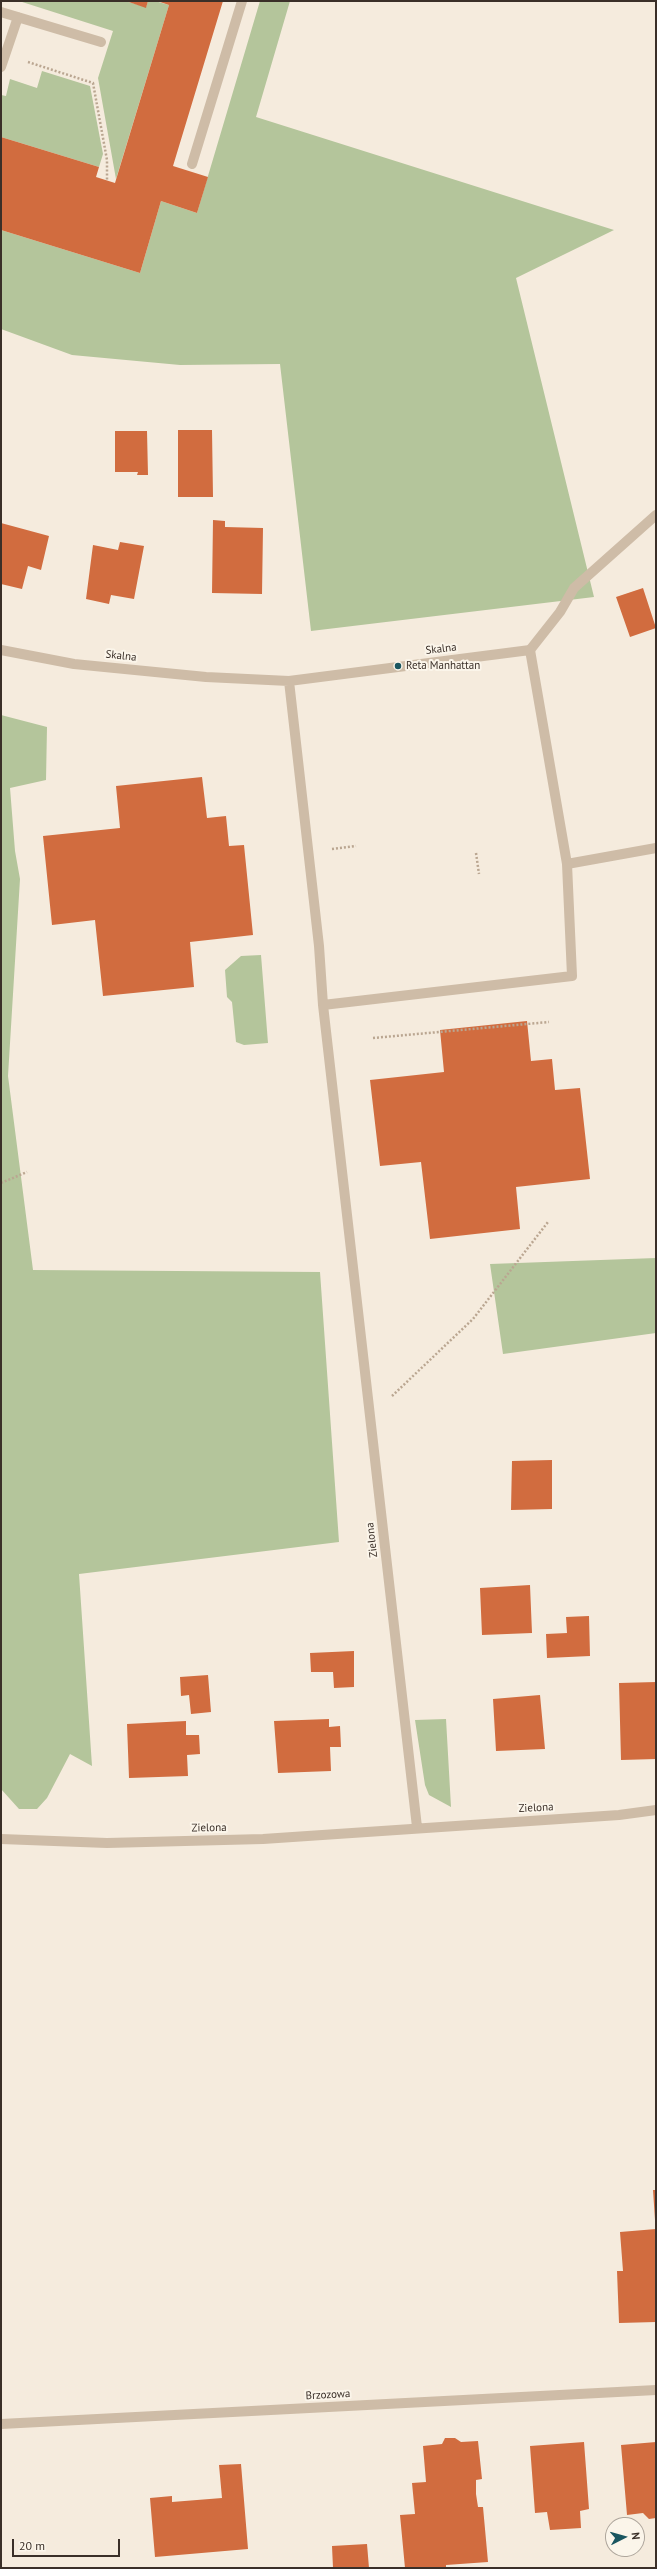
<!DOCTYPE html>
<style>
body{margin:0}
#map{position:relative;width:657px;height:2569px;overflow:hidden;background:#f5ebdd;font-family:"PT Sans",sans-serif}
canvas{display:block}
.frame{position:absolute;inset:0;border:2px solid #3a2f28;pointer-events:none}
.north{position:absolute;left:605px;top:2517px;width:40px;height:40px;box-sizing:border-box;background:#fbf5ea;border:1px solid #aea69c;border-radius:50%;rotate:84deg;font-size:11px;font-weight:700;line-height:16px;text-align:center;color:#3a2f28}
.north::after{content:'';display:block;margin:auto;width:14px;height:18px;background:#1a5660;clip-path:polygon(50% 0,100% 100%,50% 72%,0 100%)}
.scale{position:absolute;left:12px;top:2539px;width:108px;height:18px;box-sizing:border-box;border:2px solid #3a2f28;border-top:0;padding-left:5px;font-size:12px;line-height:14px;white-space:nowrap;color:#3a2f28;-webkit-text-stroke:3px #fbf5ea;paint-order:stroke}
</style>
<div id="map">
<canvas width="657" height="2569"></canvas>
<div class="frame"></div>
<div class="north">N</div>
<div class="scale">20 m</div>
</div>
<script>
const context = document.querySelector('canvas').getContext('2d');
context.lineJoin = 'round';
function paint(path, color) { context.fillStyle = color; context.fill(path, 'evenodd'); }
const shape = rows => new Path2D(rows.map(r => 'M' + r).join(''));
function strokePath(path, color, width, dash) { context.strokeStyle = color; context.lineWidth = width; context.lineCap = dash ? 'butt' : 'round'; context.setLineDash(dash || []); context.stroke(path); }
function write(font, color, halo, rows, align = 'center') {
  context.font = font + ' "PT Sans",sans-serif'; context.lineWidth = 4; context.setLineDash([]); context.textBaseline = 'middle'; context.strokeStyle = halo; context.fillStyle = color; for (const [text, x, y, turn = 0] of rows) {
    context.save(); context.translate(x, y); context.rotate((+turn || 0) * Math.PI / 180); context.textAlign = isNaN(turn) ? turn : align; if (halo) context.strokeText(text, 0, 0); context.fillText(text, 0, 0); context.restore();
  }
}
paint(shape([
 [19,1,125,1,146,7,148,1,155,1,169,5,116,179,98,78,113,31],
 [260,1,290,1,256,117,614,230,516,278,594,597,311,631,280,364,180,365,72,355,1,329,1,230,140,273,161,201,197,213],
 [42,71,90,86,103,154,99,167,1,137,1,95,6,96,10,79,37,88],
 [1,715,47,727,46,780,10,788,15,851,20,879,8,1076,33,1270,320,1272,339,1542,79,1574,92,1766,70,1754,47,1798,37,1809,19,1809,1,1789],
 [261,955,268,1043,244,1045,236,1042,232,1002,227,997,225,970,241,956],
 [656,1258,656,1333,503,1354,490,1264],
 [446,1719,451,1807,429,1795,425,1785,415,1720]
]), '#b4c59b');
paint(shape([
 [126,1,148,1,146,8],
 [157,1,223,1,173,166,208,177,197,213,161,201,140,273,1,230,1,137,99,167,96,177,115,183,169,5],
 [178,430,212,430,213,497,178,497],
 [115,431,147,431,148,475,137,475,138,472,115,472],
 [213,520,225,521,225,527,263,528,262,594,212,593],
 [1,523,49,536,41,570,28,566,22,589,1,584],
 [120,542,144,546,134,599,111,595,109,604,86,599,93,545,118,550],
 [643,588,656,628,630,637,616,597],
 [202,777,207,818,226,816,229,846,244,845,253,935,190,942,194,987,103,996,95,920,52,925,43,836,120,828,116,786],
 [527,1021,531,1061,552,1059,555,1090,580,1088,590,1179,516,1187,520,1229,430,1239,421,1162,380,1166,370,1080,444,1072,440,1030],
 [552,1460,552,1509,511,1510,512,1461],
 [530,1585,532,1633,482,1635,480,1588],
 [589,1616,590,1656,547,1658,546,1634,567,1633,566,1617],
 [354,1651,354,1687,334,1688,333,1672,311,1672,310,1653],
 [208,1675,211,1712,191,1714,189,1695,181,1696,180,1677],
 [656,1682,656,1759,621,1760,619,1683],
 [540,1695,545,1749,496,1751,493,1699],
 [329,1719,329,1727,340,1726,341,1747,330,1747,331,1771,278,1773,274,1721],
 [186,1721,186,1735,199,1735,200,1754,187,1755,188,1776,129,1778,127,1724],
 [653,2190,656,2190,656,2220,655,2220],
 [656,2229,656,2322,619,2323,617,2271,623,2271,620,2232],
 [445,2438,455,2438,461,2442,478,2441,482,2479,476,2480,476,2494,478,2507,483,2507,488,2562,446,2565,446,2568,405,2568,400,2515,415,2514,412,2483,426,2482,423,2446,442,2444],
 [584,2442,589,2509,580,2511,581,2528,550,2530,547,2512,535,2513,530,2446],
 [656,2442,656,2518,649,2519,643,2513,627,2515,621,2445],
 [241,2464,248,2549,155,2557,150,2498,172,2496,172,2502,222,2498,219,2465],
 [367,2544,369,2568,333,2568,332,2546]
]), '#d16c3f');
strokePath(shape([
 [28,62,93,83,107,160,107,180],
 [332,849,356,846],
 [476,853,479,874],
 [373,1038,549,1022],
 [1,1183,27,1172],
 [392,1396,473,1319,548,1222]
]), '#baa691', 2.5, [2, 2]);
strokePath(shape([
 [530,650,560,612,574,588,656,515]
]), '#cebca7', 10);
strokePath(shape([
 [1,12,101,42],
 [1,67,18,17],
 [192,164,242,1],
 [1,650,74,664,206,677,289,681,530,650,567,864,656,848],
 [289,681,319,946,323,1005],
 [417,1827,323,1005,572,976,567,864],
 [1,1839,107,1843,263,1839,619,1815,656,1810],
 [1,2424,656,2390]
]), '#cebca7', 10);
for (const [x, y, r, color] of [
 [398,666,4,"#1a5660"]
]) { const dot = new Path2D(); dot.arc(x, y, r, 0, 2 * Math.PI); context.fillStyle = color; context.fill(dot); strokePath(dot, '#fbf5ea', 1.5); }
write('11px', '#3a2f28', '#fbf5ea', [
 ["Skalna",441,649,-7],
 ["Skalna",121,656,6],
 ["Zielona",372,1540,-97],
 ["Zielona",536,1808,-3],
 ["Zielona",209,1828,-1],
 ["Brzozowa",328,2395,-3]
]);
write('11px', '#3a2f28', '#fbf5ea', [
 ["Reta Manhattan",406,666]
], 'left');
</script>
